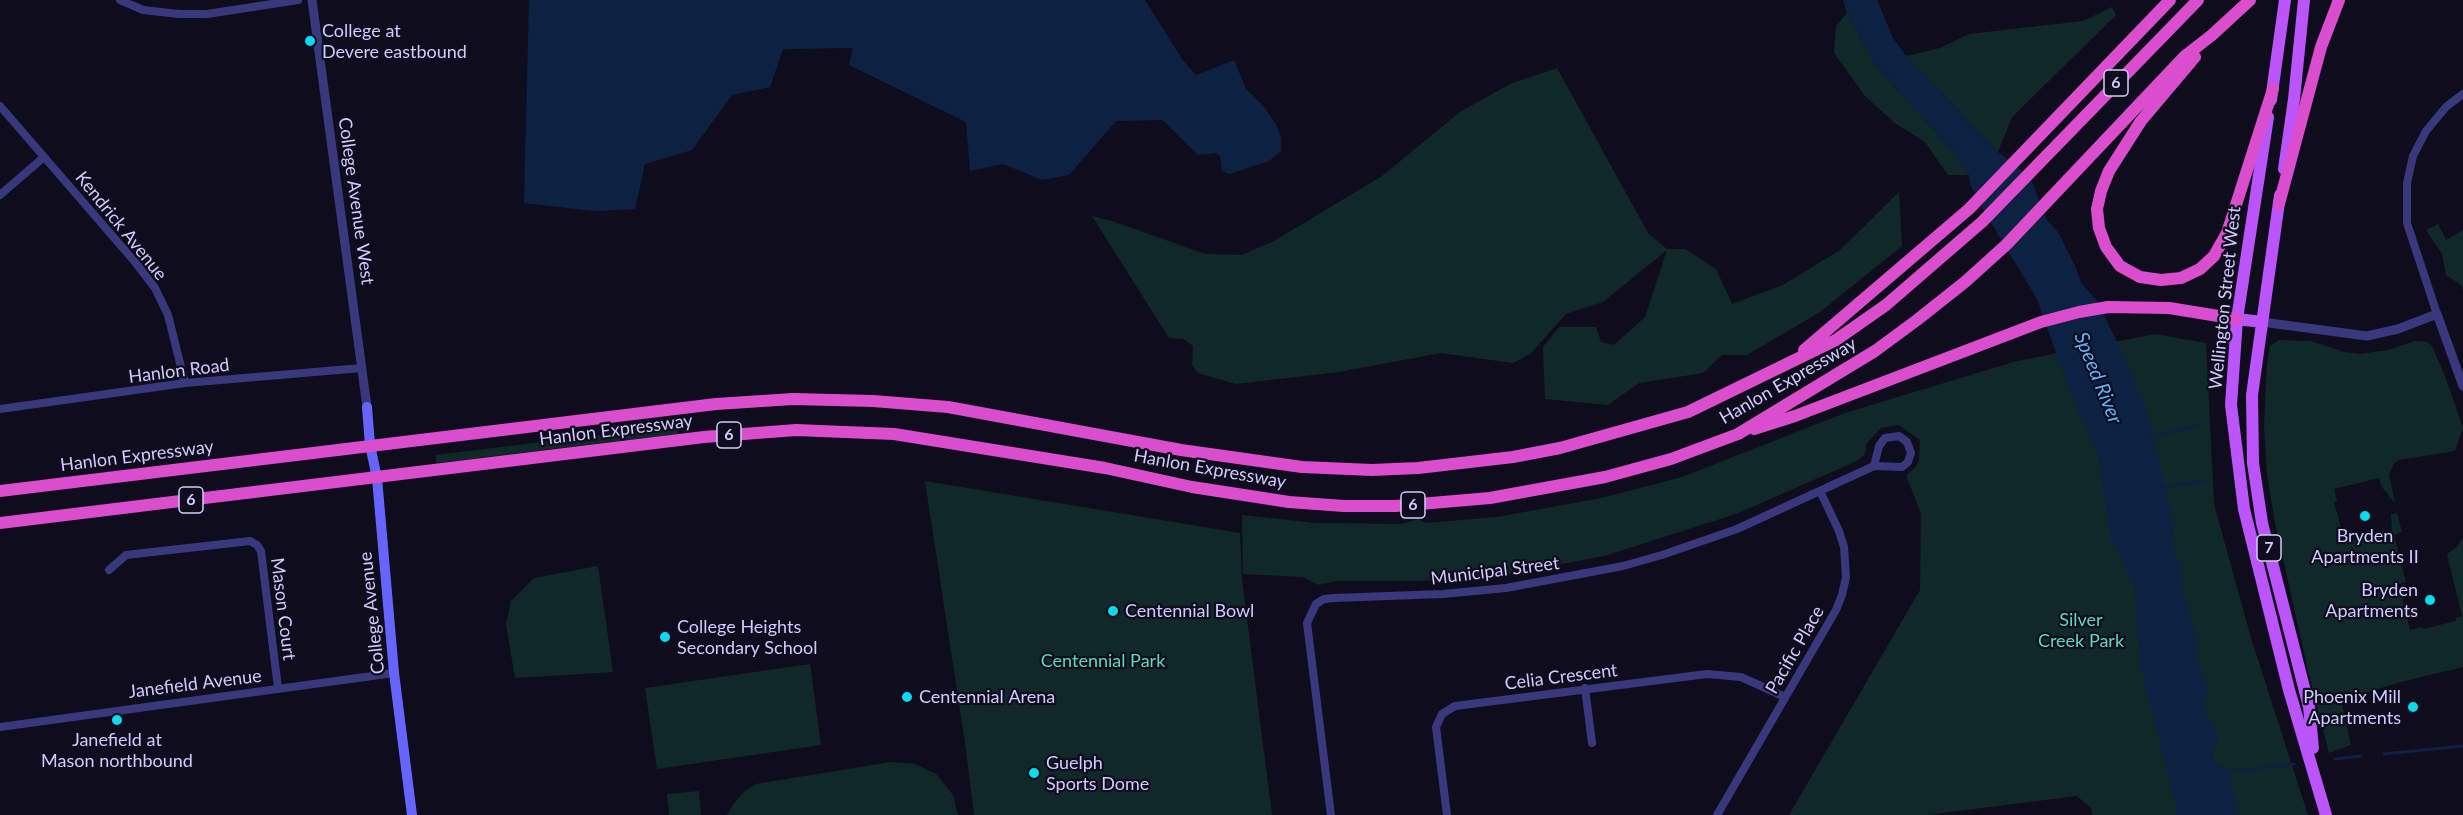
<!DOCTYPE html>
<style>
body{margin:0}
canvas{display:block;background:#0f0c1e}
</style>
<canvas width="2463" height="815"></canvas>
<script>
const context = document.querySelector('canvas').getContext('2d');
context.lineJoin = 'round';
function paint(path, color) { context.fillStyle = color; context.fill(path, 'evenodd'); }
const shape = rows => new Path2D(rows.map(r => 'M' + r).join(''));
function strokePath(path, color, width, dash) { context.strokeStyle = color; context.lineWidth = width; context.lineCap = dash ? 'butt' : 'round'; context.setLineDash(dash || []); context.stroke(path); }
function write(font, color, halo, rows, align = 'center') {
  context.font = font + ' Lato,sans-serif'; context.lineWidth = 4.5; context.setLineDash([]); context.textBaseline = 'middle'; context.strokeStyle = halo; context.fillStyle = color; for (const [text, x, y, turn = 0] of rows) {
    context.save(); context.translate(x, y); context.rotate((+turn || 0) * Math.PI / 180); context.textAlign = isNaN(turn) ? turn : align; if (halo) context.strokeText(text, 0, 0); context.fillText(text, 0, 0); context.restore();
  }
}
paint(shape([
 [2112,7,2116,15,2012,117,1998,152,1906,56,1940,48,1969,34,2083,21],
 [1847,13,1875,65,1952,150,1969,175,1948,175,1925,142,1896,124,1865,96,1834,53,1836,26],
 [1557,68,1648,233,1667,249,1685,249,1716,269,1732,304,1783,285,1840,250,1899,192,1902,246,1820,312,1747,355,1722,355,1703,373,1639,383,1608,405,1545,399,1543,347,1559,327,1596,327,1601,342,1614,345,1645,317,1667,250,1603,302,1566,314,1530,354,1513,363,1441,353,1339,372,1236,384,1198,373,1192,365,1193,346,1184,339,1169,338,1092,216,1115,222,1205,254,1242,255,1274,241,1382,176,1460,112,1510,84],
 [2438,224,2446,240,2463,230,2463,291,2461,285,2446,275,2442,254,2426,230],
 [2155,334,2206,343,2214,504,2251,638,2308,815,2092,815,2091,808,2077,796,1926,815,1789,815,1920,590,1921,514,1906,475,1915,468,1919,460,1920,440,1899,425,1881,428,1867,443,1865,454,1857,461,1736,514,1604,556,1509,574,1421,581,1335,581,1319,585,1303,577,1243,574,1242,515,1315,523,1402,524,1418,519,1426,523,1497,517,1601,498,1682,477,1845,413,2013,362],
 [2279,340,2310,341,2345,352,2360,354,2388,350,2415,341,2427,342,2432,346,2445,376,2463,428,2455,451,2399,460,2394,463,2389,475,2395,503,2381,486,2379,478,2334,489,2337,501,2334,502,2343,535,2345,534,2347,542,2392,531,2391,514,2397,513,2402,532,2394,535,2406,582,2399,584,2410,630,2421,627,2423,629,2456,621,2456,618,2462,616,2447,554,2457,547,2463,537,2463,667,2401,682,2341,700,2351,745,2329,753,2309,675,2274,518,2267,473,2264,427,2267,364,2270,346],
 [678,420,678,434,436,463,436,455,616,433],
 [925,481,1240,533,1242,579,1272,815,974,815,965,743],
 [598,566,613,672,515,678,506,624,511,601,534,578],
 [810,664,821,745,657,769,645,688],
 [891,762,915,764,936,774,953,795,958,815,727,815,735,802,745,791,756,784],
 [699,791,701,815,669,815,667,794]
]), '#102827');
paint(shape([
 [529,0,1145,0,1182,59,1196,75,1234,60,1246,89,1264,107,1276,124,1281,138,1281,151,1269,161,1229,174,1222,171,1220,156,1216,153,1198,155,1163,120,1116,121,1069,175,1042,180,1003,164,970,171,966,122,849,65,853,48,783,49,770,87,732,95,692,150,645,164,635,209,594,211,524,203],
 [1843,0,1877,0,1893,38,1906,56,1998,152,2030,177,2047,220,2058,232,2076,268,2081,283,2098,302,2125,359,2148,414,2174,528,2172,543,2179,561,2185,599,2197,639,2195,646,2198,661,2209,695,2205,699,2203,707,2217,732,2218,743,2213,753,2214,761,2229,772,2238,815,2178,815,2140,664,2134,586,2111,536,2097,452,2071,395,2037,299,1981,206,1970,184,1969,175,1952,150,1875,65,1847,13]
]), '#0d2242');
strokePath(shape([
 [2151,436,2200,426],
 [2161,488,2206,480],
 [2384,754,2463,746],
 [2335,759,2361,756],
 [2227,772,2294,764]
]), '#0d2242', 3);
strokePath(shape([
 [120,0,143,10,179,14,207,14,298,0],
 [0,106,135,262,155,288,168,315,185,383],
 [0,195,44,157],
 [2437,314,2407,223,2407,183,2413,156,2426,131,2446,107,2463,94],
 [0,409,185,383,362,368],
 [109,570,126,555,250,541,257,545,261,551,278,688],
 [1585,688,1592,743],
 [0,727,394,673],
 [1331,815,1307,623,1316,604,1324,599,1334,598,1443,594,1506,588,1623,566,1662,555,1737,529,1874,466,1902,467,1908,462,1911,453,1907,442,1899,436,1885,438,1879,446,1874,466],
 [1447,815,1436,727,1442,714,1455,706,1707,674,1741,677,1785,697],
 [1717,815,1836,610,1842,595,1846,577,1844,547,1839,531,1820,491]
]), '#3a387c', 8);
strokePath(shape([
 [312,0,367,407],
 [2262,322,2367,336,2398,329,2437,314,2463,386]
]), '#3a387c', 9);
strokePath(shape([
 [367,407,370,445,377,478,394,673,412,815]
]), '#6564fc', 10);
strokePath(shape([
 [2271,100,2285,0],
 [2268,117,2237,319,2231,405,2244,509,2289,690,2326,815],
 [2284,169,2294,99,2304,0],
 [2280,195,2252,395,2253,463,2262,523,2309,707,2313,748],
 [2237,319,2262,322]
]), '#ba54fb', 12);
strokePath(shape([
 [2195,57,2141,121,2109,171,2101,191,2097,209,2099,228,2106,247,2120,266,2140,277,2161,280,2181,278,2200,269,2214,256,2227,233,2273,89],
 [2279,204,2321,47,2339,0],
 [1804,350,1969,209,2170,0],
 [1754,429,1795,416,2041,322,2079,312,2108,307,2169,308,2237,319],
 [0,491,716,404,793,399,873,401,948,407,1181,450,1302,467,1372,470,1418,468,1513,457,1560,448,1688,412,1836,340,1886,305,1982,222,2198,0],
 [0,523,704,437,796,430,894,434,1105,468,1192,487,1289,502,1344,506,1396,506,1490,498,1605,477,1671,459,1738,434,1875,351,1917,320,1965,282,2006,245,2185,56,2212,35,2250,0]
]), '#da4ece', 12);
for (const [x, y, r, color] of [
 [310,41,6,"#05dbef"],
 [2365,516,6,"#05dbef"],
 [2430,600,6,"#05dbef"],
 [1113,611,6,"#05dbef"],
 [665,637,6,"#05dbef"],
 [907,697,6,"#05dbef"],
 [2413,707,6,"#05dbef"],
 [117,720,6,"#05dbef"],
 [1034,773,6,"#05dbef"]
]) { const dot = new Path2D(); dot.arc(x, y, r, 0, 2 * Math.PI); context.fillStyle = color; context.fill(dot); strokePath(dot, '#0f0c1e', 2); }
for (const [x, y, w] of [
 [2116,83,24],
 [729,435,24],
 [191,500,24],
 [1413,505,24],
 [2269,548,24]
]) { const box = new Path2D(); box.roundRect(x - w / 2, y - 13, w, 26, 4.5); context.fillStyle = '#0f0c1e'; context.fill(box); strokePath(box, '#d0cbfe', 1.5); }
write('bold 16px', '#d0cbfe', null, [
 ["6",2116,83],
 ["6",729,435],
 ["6",191,500],
 ["6",1413,505],
 ["7",2269,548]
]);
write('18px', '#d0cbfe', '#0f0c1e', [
 ["College at",322,31],
 ["Devere eastbound",322,52],
 ["Bryden",2365,536,"center"],
 ["Apartments II",2365,557,"center"],
 ["Bryden",2418,590,"right"],
 ["Apartments",2418,611,"right"],
 ["Centennial Bowl",1125,611],
 ["College Heights",677,627],
 ["Secondary School",677,648],
 ["Centennial Arena",919,697],
 ["Phoenix Mill",2401,697,"right"],
 ["Apartments",2401,718,"right"],
 ["Janefield at",117,740,"center"],
 ["Mason northbound",117,761,"center"],
 ["Guelph",1046,763],
 ["Sports Dome",1046,784]
], 'left');
write('18px', '#d0cbfe', '#0f0c1e', [
 ["College Avenue West",356,201,82],
 ["Kendrick Avenue",121,226,51],
 ["Wellington Street West",2225,298,-84],
 ["Hanlon Road",179,371,-7],
 ["Hanlon Expressway",1788,381,-30],
 ["Hanlon Expressway",616,430,-7],
 ["Hanlon Expressway",137,456,-7],
 ["Hanlon Expressway",1210,469,10],
 ["Municipal Street",1495,571,-7],
 ["Mason Court",283,609,83],
 ["College Avenue",372,613,-96],
 ["Pacific Place",1795,650,-60],
 ["Celia Crescent",1561,677,-7],
 ["Janefield Avenue",195,684,-7]
]);
write('18px', '#59dbb9', '#0f0c1e', [
 ["Silver",2081,620],
 ["Creek Park",2081,641],
 ["Centennial Park",1103,661]
]);
write('italic 20px', '#5bb4fb', '#0f0c1e', [
 ["Speed River",2098,378,68]
]);
</script>
